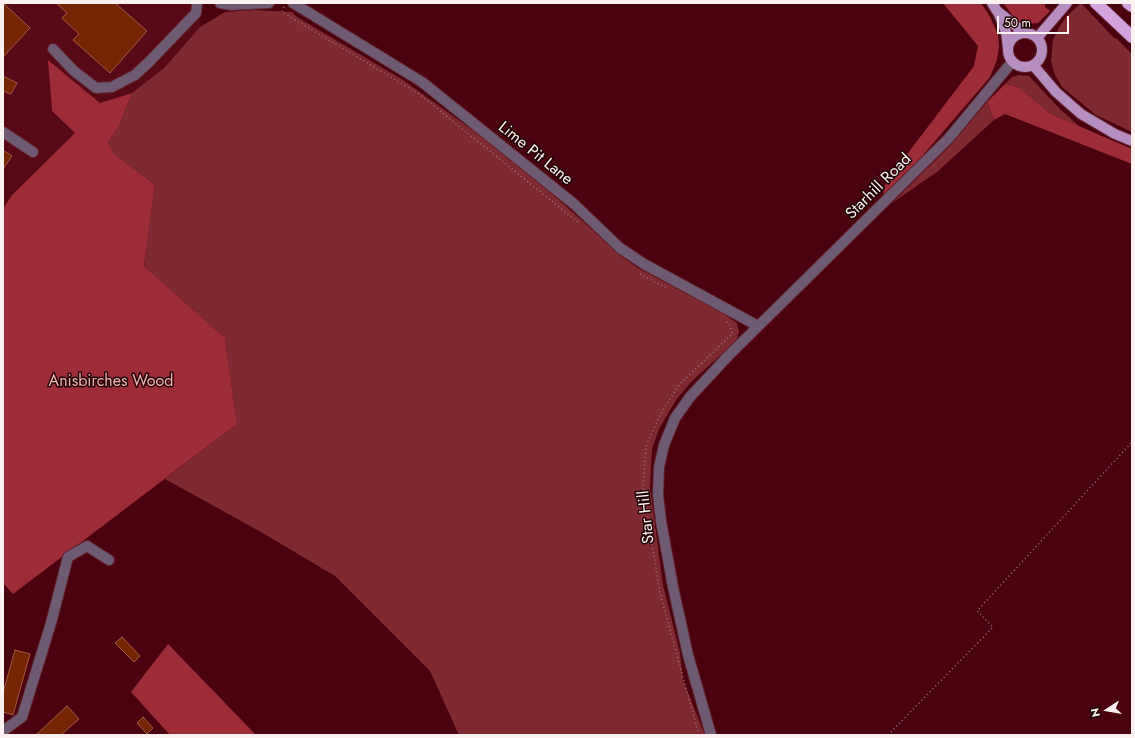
<!DOCTYPE html>
<style>
body{margin:0}
#map{position:relative;width:1135px;height:738px;overflow:hidden;background:#4a030e;font-family:Jost,sans-serif}
canvas{display:block}
.frame{position:absolute;inset:0;border:4px solid #fbf2f1;pointer-events:none}
.north{position:absolute;left:1087px;top:690px;width:40px;height:40px;-webkit-text-stroke:3px #1f0305;paint-order:stroke;rotate:258deg;font-size:11px;font-weight:700;line-height:16px;text-align:center;color:#fbf2f1}
.north::after{content:'';display:block;margin:auto;width:14px;height:18px;background:#fbf2f1;clip-path:polygon(50% 0,100% 100%,50% 72%,0 100%)}
.scale{position:absolute;left:997px;top:16px;width:72px;height:18px;box-sizing:border-box;border:2px solid #fbf2f1;border-top:0;padding-left:5px;font-size:12px;line-height:14px;white-space:nowrap;color:#fbf2f1;-webkit-text-stroke:3px #1f0305;paint-order:stroke}
</style>
<div id="map">
<canvas width="1135" height="738"></canvas>
<div class="frame"></div>
<div class="north">N</div>
<div class="scale">50 m</div>
</div>
<script>
const context = document.querySelector('canvas').getContext('2d');
context.lineJoin = 'round';
function paint(path, color) { context.fillStyle = color; context.fill(path, 'evenodd'); }
const shape = rows => new Path2D(rows.map(r => 'M' + r).join(''));
function strokePath(path, color, width, dash) { context.strokeStyle = color; context.lineWidth = width; context.lineCap = dash ? 'butt' : 'round'; context.setLineDash(dash || []); context.stroke(path); }
function write(font, color, halo, rows, align = 'center') {
  context.font = font + ' Jost,sans-serif'; context.lineWidth = 3; context.setLineDash([]); context.textBaseline = 'middle'; context.strokeStyle = halo; context.fillStyle = color; for (const [text, x, y, turn = 0] of rows) {
    context.save(); context.translate(x, y); context.rotate((+turn || 0) * Math.PI / 180); context.textAlign = isNaN(turn) ? turn : align; if (halo) context.strokeText(text, 0, 0); context.fillText(text, 0, 0); context.restore();
  }
}
paint(shape([
 [3,3,201,3,200,27,164,68,132,93,100,103,49,61,52,111,75,133,12,195,3,209]
]), '#580916');
paint(shape([
 [1081,3,1113,37,1117,39,1132,54,1132,132,1096,115,1062,87,1055,75,1051,61,1053,40,1058,29,1066,17],
 [254,10,292,12,297,17,403,80,485,139,546,188,621,256,638,268,721,312,737,323,739,332,736,341,691,382,676,400,659,429,652,449,650,488,663,585,680,653,683,680,705,735,459,735,430,671,335,576,261,532,165,479,237,424,225,338,144,266,155,185,113,153,108,142,118,128,132,93,164,68,200,27,225,12],
 [1019,75,1029,76,1060,109,1079,126,1051,114,1017,86,1005,84,1012,77],
 [987,102,994,120,937,172,892,203,950,146]
]), '#7f2a30');
paint(shape([
 [943,3,981,3,989,15,998,34,999,47,997,60,990,77,924,154,890,191,883,195,886,182,974,66,978,46],
 [1003,3,1045,3,1045,7,1050,11,1038,23,1028,24,1017,21],
 [48,60,100,103,132,93,118,128,108,142,113,153,155,185,144,266,225,338,237,424,13,594,3,583,3,209,12,195,75,133,52,111],
 [1005,84,1017,86,1051,114,1132,149,1132,164,1005,114,994,120,987,102],
 [168,644,256,735,170,735,131,692]
]), '#9e2c37');
const building = shape([
 [3,3,30,28,3,57,3,3],
 [56,3,115,3,147,31,110,73,73,40,79,34,62,18,67,13,56,3],
 [3,76,17,83,11,94,3,91,3,76],
 [3,150,12,156,3,169,3,150],
 [122,637,140,656,134,662,115,643,122,637],
 [15,650,30,654,13,715,3,712,3,693,15,650],
 [67,706,79,719,61,735,36,735,67,706],
 [143,717,153,728,147,734,137,723,143,717]
]);
paint(building, '#762602');
strokePath(building, '#a25b42', 1);
const minor = shape([
 [220,3,231,5,269,3],
 [293,3,422,82,574,204,620,248,644,264,758,326],
 [53,49,74,71,96,88,112,87,135,75,149,62,196,13,197,3],
 [3,132,33,152],
 [3,731,22,717,51,623,68,557,87,546,109,560],
 [711,735,688,655,673,587,661,521,658,495,659,467,664,445,675,418,690,397,728,356,949,138,1012,62]
]);
const major = shape([
 [992,3,997,11,1025,33],
 [998,12,1006,32,1008,49],
 '1008 50a17 17 0 1 1 34 0a17 17 0 1 1-34 0Z',
 [1037,38,1067,3],
 [1033,65,1056,92,1081,114,1115,134,1132,141]
]);
const highway = shape([
 [1096,3,1132,37],
 [1128,3,1132,6]
]);
strokePath(minor, '#63242e', 12);
strokePath(major, '#63242e', 12);
strokePath(highway, '#63242e', 14);
strokePath(shape([
 [284,7,282,12,419,94,579,223],
 [640,274,666,288],
 [699,735,660,593,643,488,646,446,660,415,679,385,732,334,731,327,726,321],
 [888,735,993,627,977,611,1132,442]
]), '#9e747a', 1.5, [1, 3]);
strokePath(minor, '#6e5a72', 10);
strokePath(major, '#b78ec1', 10);
strokePath(highway, '#d5a3e0', 12);
write('16px', '#fbf2f1', '#1f0305', [
 ["Lime Pit Lane",535,154,39],
 ["Starhill Road",879,187,-45],
 ["Star Hill",647,517,-96]
]);
write('16px', '#f0b3b2', '#1f0305', [
 ["Anisbirches Wood",111,382]
]);
</script>
